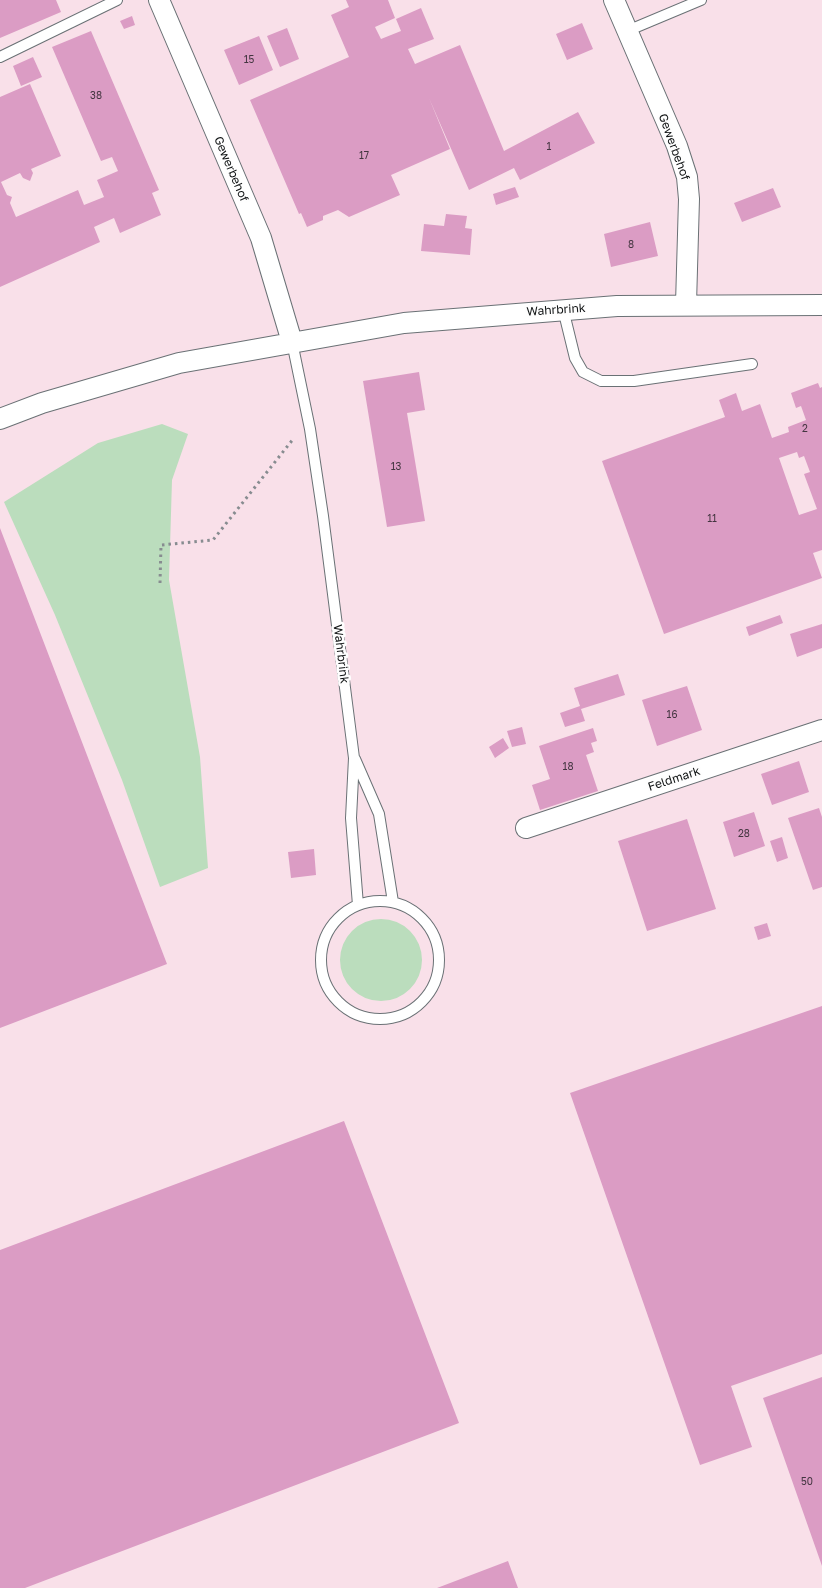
<!DOCTYPE html>
<style>
body{margin:0}
canvas{display:block;background:#ebf2f8}
</style>
<canvas width="822" height="1588"></canvas>
<script>
const context = document.querySelector('canvas').getContext('2d');
context.lineJoin = 'round';
function paint(path, color) { context.fillStyle = color; context.fill(path, 'evenodd'); }
const shape = rows => new Path2D(rows.map(r => 'M' + r).join(''));
function strokePath(path, color, width, dash) { context.strokeStyle = color; context.lineWidth = width; context.lineCap = dash ? 'butt' : 'round'; context.setLineDash(dash || []); context.stroke(path); }
function write(font, color, halo, rows, align = 'center') {
  context.font = font + ' "Golos Text",sans-serif'; context.lineWidth = 5; context.setLineDash([]); context.textBaseline = 'middle'; context.strokeStyle = halo; context.fillStyle = color; for (const [text, x, y, turn = 0] of rows) {
    context.save(); context.translate(x, y); context.rotate((+turn || 0) * Math.PI / 180); context.textAlign = isNaN(turn) ? turn : align; if (halo) context.strokeText(text, 0, 0); context.fillText(text, 0, 0); context.restore();
  }
}
paint(shape([
 [0,0,822,0,822,1588,0,1588]
]), '#f9e0e9');
paint(shape([
 [162,424,188,434,172,480,169,580,200,757,208,868,160,887,122,780,55,615,4,502,98,443],
 '340 960a41 41 0 1 1 82 0a41 41 0 1 1-82 0Z'
]), '#bbddbd');
paint(shape([
 [0,0,56,0,61,12,0,38],
 [346,0,388,0,395,18,375,27,381,39,401,31,396,19,421,8,434,39,408,49,415,64,460,45,504,151,578,112,595,143,520,180,514,168,469,190,429,98,450,149,391,175,400,195,349,217,338,210,323,216,323,220,307,227,301,213,299,214,250,100,349,57,331,15,349,7],
 [132,16,135,25,124,29,120,21],
 [582,23,593,49,567,60,556,34],
 [287,28,299,59,280,67,267,36],
 [91,31,159,190,152,193,161,215,120,233,114,218,94,227,100,242,0,287,0,97,30,84,61,156,31,169,33,173,30,181,23,178,20,173,1,182,7,195,12,197,10,203,16,217,78,190,84,205,104,197,97,180,118,171,112,157,101,161,52,47],
 [259,36,273,70,239,85,224,50],
 [33,57,42,77,21,86,13,66],
 [515,187,519,197,496,205,493,194],
 [773,188,781,207,742,222,734,203],
 [446,214,467,216,465,228,472,229,470,255,421,251,424,224,444,226],
 [650,222,658,256,611,267,604,234],
 [419,372,425,410,407,413,425,521,387,527,363,381],
 [818,383,820,388,822,387,822,550,813,553,822,578,664,634,602,461,725,417,719,400,736,393,742,411,760,404,772,438,789,432,788,427,806,420,801,406,796,408,791,393],
 [797,452,799,458,804,456,810,472,804,474,817,509,799,515,779,458],
 [0,528,167,964,0,1028],
 [780,615,783,623,749,636,746,627],
 [822,624,822,648,797,657,790,634],
 [618,674,625,695,581,709,585,721,565,727,560,713,580,706,574,688],
 [687,686,702,730,657,746,642,700],
 [522,727,526,744,512,747,507,731],
 [593,728,597,741,591,743,594,752,586,755,598,791,540,810,532,785,550,779,539,746],
 [503,738,509,748,495,758,489,747],
 [799,761,809,792,772,805,761,774],
 [819,808,822,817,822,887,813,890,788,818],
 [754,812,765,846,734,857,723,822],
 [687,819,716,909,647,931,618,841],
 [782,837,788,858,777,862,770,841],
 [314,849,316,875,291,878,288,852],
 [767,923,771,936,758,940,754,927],
 [822,1006,822,1354,731,1386,752,1447,700,1465,570,1093],
 [344,1121,459,1423,25,1588,0,1588,0,1250],
 [822,1377,822,1566,763,1398],
 [508,1561,518,1588,437,1588]
]), '#db9cc4');
const service = shape([
 [627,31,701,0],
 [0,57,117,0],
 [563,309,575,358,583,372,601,381,634,381,752,364],
 [292,342,310,429,323,516,354,758,351,818,358,905],
 [355,759,379,814,393,902],
 '321 960a59 59 0 1 1 118 0a59 59 0 1 1-118 0Z'
]);
const minor = shape([
 [159,0,261,238,292,342],
 [614,0,677,146,687,177,689,199,686,304],
 [0,419,42,403,179,363,404,323,617,306,822,305],
 [526,828,822,730]
]);
strokePath(service, '#6a7175', 12);
strokePath(minor, '#6a7175', 22);
strokePath(shape([
 [160,583,161,545,213,540,294,438]
]), '#878c90', 3, [2.5, 4]);
strokePath(service, '#fff', 10);
strokePath(minor, '#fff', 20);
write('10px', '#433540', null, [
 ["15",249,60],
 ["38",96,96],
 ["1",549,147],
 ["17",364,156],
 ["8",631,245],
 ["2",805,429],
 ["13",396,467],
 ["11",712,519],
 ["16",672,715],
 ["18",568,767],
 ["28",744,834],
 ["50",807,1482]
]);
write('12px', '#101314', '#fefefe', [
 ["Gewerbehof",674,147,70],
 ["Gewerbehof",231,169,67],
 ["Wahrbrink",556,310,-4],
 ["Wahrbrink",341,654,83],
 ["Feldmark",674,779,-18]
]);
</script>
